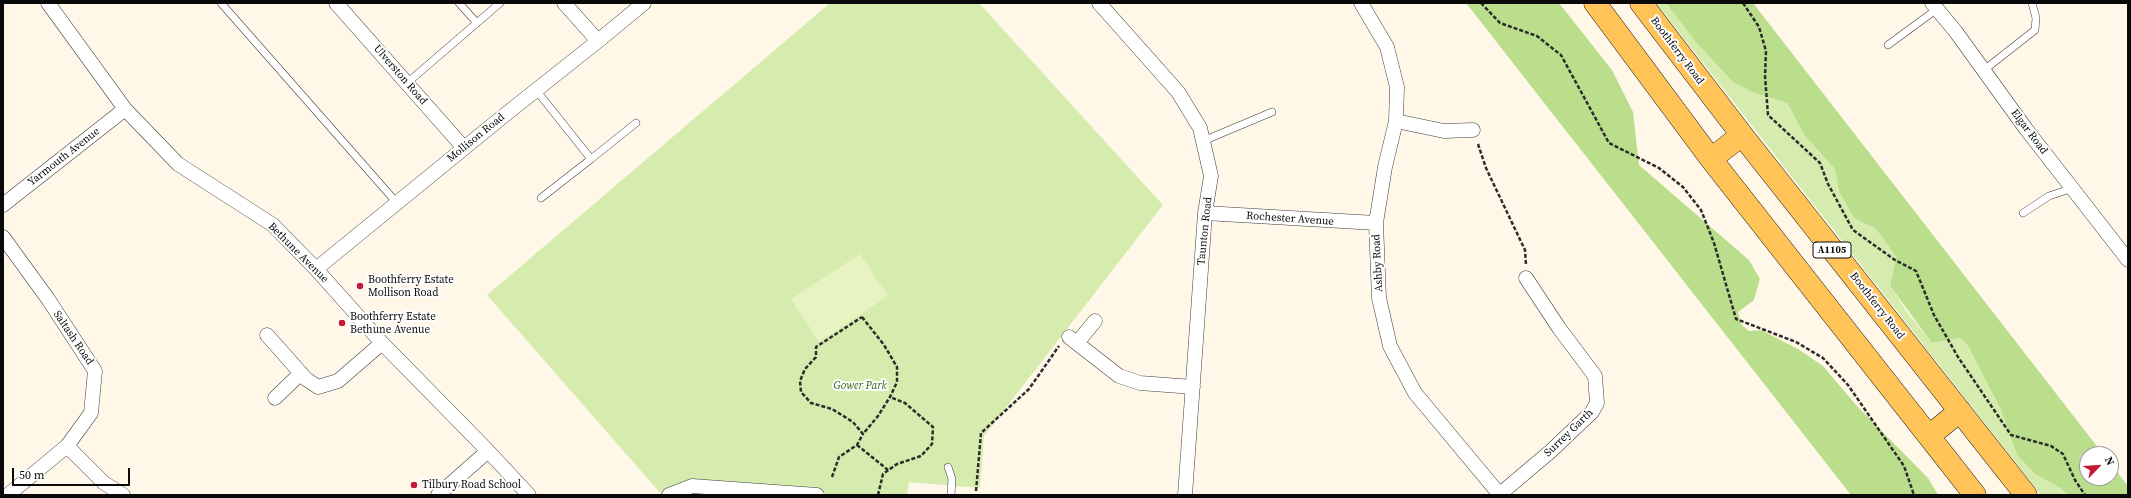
<!DOCTYPE html>
<style>
body{margin:0}
#map{position:relative;width:2131px;height:498px;overflow:hidden;background:#fff8e8;font-family:"Source Serif 4",serif}
canvas{display:block}
.frame{position:absolute;inset:0;border:4px solid #0a0a0a;pointer-events:none}
.north{position:absolute;left:2079px;top:446px;width:40px;height:40px;box-sizing:border-box;background:#fff;border:1px solid #9d9d9d;border-radius:50%;rotate:65deg;font-size:11px;font-weight:700;line-height:16px;text-align:center;color:#0a0a0a}
.north::after{content:'';display:block;margin:auto;width:14px;height:18px;background:#c51834;clip-path:polygon(50% 0,100% 100%,50% 72%,0 100%)}
.scale{position:absolute;left:12px;top:468px;width:118px;height:18px;box-sizing:border-box;border:2px solid #0a0a0a;border-top:0;padding-left:5px;font-size:12px;line-height:14px;white-space:nowrap;color:#0a0a0a;-webkit-text-stroke:3px #fff;paint-order:stroke}
</style>
<div id="map">
<canvas width="2131" height="498"></canvas>
<div class="frame"></div>
<div class="north">N</div>
<div class="scale">50 m</div>
</div>
<script>
const context = document.querySelector('canvas').getContext('2d');
context.lineJoin = 'round';
function paint(path, color) { context.fillStyle = color; context.fill(path, 'evenodd'); }
const shape = rows => new Path2D(rows.map(r => 'M' + r).join(''));
function strokePath(path, color, width, dash) { context.strokeStyle = color; context.lineWidth = width; context.lineCap = dash ? 'butt' : 'round'; context.setLineDash(dash || []); context.stroke(path); }
function write(font, color, halo, rows, align = 'center') {
  context.font = font + ' "Source Serif 4",serif'; context.lineWidth = 4; context.setLineDash([]); context.textBaseline = 'middle'; context.strokeStyle = halo; context.fillStyle = color; for (const [text, x, y, turn = 0] of rows) {
    context.save(); context.translate(x, y); context.rotate((+turn || 0) * Math.PI / 180); context.textAlign = isNaN(turn) ? turn : align; if (halo) context.strokeText(text, 0, 0); context.fillText(text, 0, 0); context.restore();
  }
}
paint(shape([
 [830,3,979,3,1163,205,984,436,980,488,909,482,907,495,662,495,487,295],
 [1656,3,1666,3,1695,41,1755,93,1787,103,1805,136,1835,169,1839,192,1854,218,1876,229,1896,257,1890,286,1907,312,1932,343,1960,338,1968,346,2001,410,2017,455,2035,474,2060,488,2068,495,2041,495]
]), '#d6ecae');
paint(shape([
 [1466,3,1559,3,1612,70,1633,112,1639,165,1749,260,1760,279,1754,300,1738,312,1741,324,1749,331,1761,330,1798,349,1823,366,1856,405,1928,478,1938,495,1851,495],
 [1666,3,1753,3,2103,454,2087,454,2087,478,2111,478,2111,464,2128,486,2128,495,2068,495,2060,488,2035,474,2017,455,2001,410,1968,346,1960,338,1932,343,1890,286,1896,257,1876,229,1854,218,1839,192,1835,169,1805,136,1787,103,1755,93,1734,83,1695,41]
]), '#bbde8d');
paint(shape([
 [860,254,888,296,819,342,791,299]
]), '#e7f3c1');
const lane = shape([
 [221,3,397,203],
 [459,3,477,23],
 [1888,45,1937,9],
 [1984,70,2035,30,2036,18,2032,3],
 [407,83,500,3],
 [536,90,591,159,636,123],
 [1203,141,1272,112],
 [541,198,591,159],
 [2023,213,2049,196,2073,188],
 [948,467,952,479,951,495]
]);
const street = shape([
 [48,3,125,109,178,164,273,225,316,269,382,343,488,451,529,495],
 [336,3,464,148],
 [1099,3,1178,92,1200,128,1211,176,1205,213,1185,495],
 [1361,3,1387,47,1397,87,1396,121,1385,167,1376,223,1379,298,1390,346,1415,393,1500,495],
 [1932,3,1956,32,2026,129,2128,260],
 [598,41,644,3],
 [1396,121,1444,131,1473,130],
 [3,205,125,109],
 [1205,213,1376,223],
 [3,237,48,299,95,371,91,413,67,446,8,495],
 [316,269,501,118,598,41,564,3],
 [267,335,306,379,318,387,338,381,382,343],
 [1069,337,1119,376,1140,383,1193,387],
 [1077,343,1095,321],
 [275,398,301,373],
 [67,446,104,483,123,495],
 [1500,494,1551,451,1592,412,1597,403,1595,376,1559,328,1526,278],
 [438,495,488,451],
 [669,495,692,486,817,495]
]);
const primary = shape([
 [1595,3,1711,159,1975,495],
 [1641,3,1742,135,2026,495],
 [1711,159,1742,135],
 [1929,436,1960,411]
]);
strokePath(lane, '#3d3d3d', 8);
strokePath(street, '#3d3d3d', 15);
strokePath(primary, '#1b1b1b', 23);
strokePath(shape([
 [1481,3,1500,23,1537,36,1561,55,1609,143,1659,168,1683,187,1701,210,1714,243,1736,319,1796,342,1823,358,1848,385,1904,466,1914,495],
 [1743,3,1759,27,1766,51,1765,76,1768,115,1820,163,1828,184,1853,230,1895,260,1916,271,1934,315,1958,357,2011,435,2051,446,2063,454,2075,480,2085,495],
 [1478,144,1486,168,1525,250,1526,265],
 [862,317,884,345,897,367,897,382,890,397,878,416,863,434,853,422,832,409,811,403,801,392,800,381,805,369,816,357,816,347,862,317],
 [857,445,888,470],
 [832,477,839,457,857,445,863,434],
 [976,491,981,433,1029,389,1059,346],
 [878,495,883,474,897,464,921,456,932,444,933,427,905,403,890,397]
]), '#2c2c2c', 2.5, [4, 2]);
strokePath(lane, '#fff', 7);
strokePath(street, '#fff', 14);
strokePath(primary, '#ffc358', 22);
for (const [x, y, r, color] of [
 [360,286,4,"#c51834"],
 [342,323,4,"#c51834"],
 [414,485,4,"#c51834"]
]) { const dot = new Path2D(); dot.arc(x, y, r, 0, 2 * Math.PI); context.fillStyle = color; context.fill(dot); strokePath(dot, '#fff', 1.5); }
for (const [x, y, w] of [
 [1832,250,38]
]) { const box = new Path2D(); box.roundRect(x - w / 2, y - 8, w, 16, 3); context.fillStyle = '#fff'; context.fill(box); strokePath(box, '#0a0a0a', 1); }
write('bold 10px', '#0a0a0a', null, [
 ["A1105",1832,250]
]);
write('11px', '#0a0a0a', '#fff', [
 ["Boothferry Road",1677,51,53],
 ["Ulverston Road",400,75,49],
 ["Elgar Road",2029,132,53],
 ["Mollison Road",476,138,-39],
 ["Yarmouth Avenue",64,157,-38],
 ["Rochester Avenue",1290,219,4],
 ["Taunton Road",1205,231,-84],
 ["Bethune Avenue",298,253,45],
 ["Ashby Road",1378,263,-93],
 ["Boothferry Road",1877,306,52],
 ["Saltash Road",73,338,56],
 ["Surrey Garth",1569,433,-44]
]);
write('11px', '#0a0a0a', '#fff', [
 ["Boothferry Estate",368,280],
 ["Mollison Road",368,293],
 ["Boothferry Estate",350,317],
 ["Bethune Avenue",350,330],
 ["Tilbury Road School",422,485]
], 'left');
write('italic 11px', '#306617', '#fff', [
 ["Gower Park",860,386]
]);
</script>
